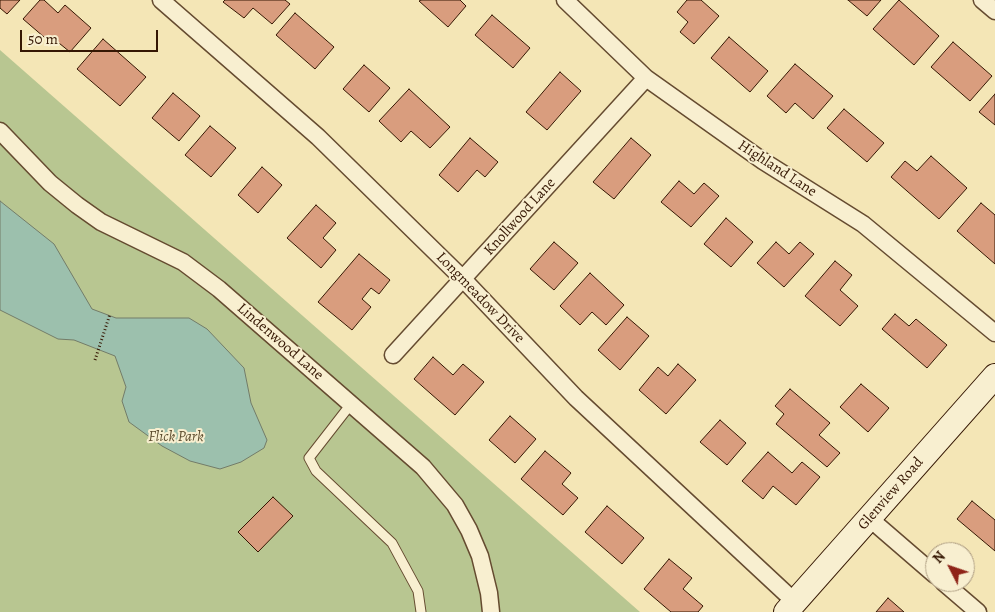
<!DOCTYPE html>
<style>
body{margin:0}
#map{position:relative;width:995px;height:612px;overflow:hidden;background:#f4e6b6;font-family:Alegreya,serif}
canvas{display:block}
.north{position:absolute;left:925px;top:542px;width:50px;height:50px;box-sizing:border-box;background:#f8efd0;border:1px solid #aa997e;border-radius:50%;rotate:311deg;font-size:14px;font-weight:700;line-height:20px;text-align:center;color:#351703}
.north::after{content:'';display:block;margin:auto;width:18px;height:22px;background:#8f2418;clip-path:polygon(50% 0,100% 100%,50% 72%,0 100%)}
.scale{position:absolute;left:20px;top:30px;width:138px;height:22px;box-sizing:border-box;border:2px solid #351703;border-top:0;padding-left:6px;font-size:15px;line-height:18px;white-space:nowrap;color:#351703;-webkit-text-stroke:4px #f8efd0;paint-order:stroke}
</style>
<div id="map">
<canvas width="995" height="612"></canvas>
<div class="north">N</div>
<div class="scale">50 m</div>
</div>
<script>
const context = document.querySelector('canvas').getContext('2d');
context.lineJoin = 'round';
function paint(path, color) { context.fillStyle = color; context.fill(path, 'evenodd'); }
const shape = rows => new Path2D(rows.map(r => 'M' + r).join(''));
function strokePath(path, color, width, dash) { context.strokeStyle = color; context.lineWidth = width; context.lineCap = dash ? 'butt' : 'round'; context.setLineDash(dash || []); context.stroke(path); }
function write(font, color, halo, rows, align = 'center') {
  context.font = font + ' Alegreya,serif'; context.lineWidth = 4; context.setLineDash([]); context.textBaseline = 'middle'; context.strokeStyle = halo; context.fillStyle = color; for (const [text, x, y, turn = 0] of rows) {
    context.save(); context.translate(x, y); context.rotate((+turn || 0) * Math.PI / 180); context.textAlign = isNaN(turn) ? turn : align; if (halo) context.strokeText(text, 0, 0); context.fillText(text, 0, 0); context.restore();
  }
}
paint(shape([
 [0,50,640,612,0,612]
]), '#b8c691');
const water = shape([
 [0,201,54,244,92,309,116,318,189,318,207,329,244,368,251,403,267,440,264,448,241,462,220,469,190,461,162,446,129,422,122,401,126,387,115,356,74,340,58,339,0,310,0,201]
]);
paint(water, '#9cc0ad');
strokePath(water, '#737c69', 1);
const building = shape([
 [0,0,20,0,7,14,0,8,0,0],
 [40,0,44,0,58,13,65,5,91,28,70,52,54,39,51,43,23,19,40,0],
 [225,0,285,0,290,4,272,24,253,8,244,18,223,2,225,0],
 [421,0,460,0,466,6,448,27,419,1,421,0],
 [687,0,701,0,719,16,694,44,680,32,688,22,677,12,687,0],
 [848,0,881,0,867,16,848,0],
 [899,0,939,36,914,65,873,29,899,0],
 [295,13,334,47,315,69,276,35,295,13],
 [492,15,530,48,513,68,475,35,492,15],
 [729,37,768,71,750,92,711,58,729,37],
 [103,39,146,77,120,106,77,69,103,39],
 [953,42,992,76,970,101,931,67,953,42],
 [795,64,833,96,813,119,795,103,786,113,767,96,795,64],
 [364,65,390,88,369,112,343,89,364,65],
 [560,72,581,91,547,130,526,112,560,72],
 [409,89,450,127,430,148,411,131,401,142,379,121,409,89],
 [173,93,200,116,179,141,152,118,173,93],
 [995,94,995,125,979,112,995,94],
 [844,109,884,143,867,162,827,128,844,109],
 [210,126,236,148,211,177,185,155,210,126],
 [470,138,498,162,485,177,477,170,458,192,439,175,470,138],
 [631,138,651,155,614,199,593,182,631,138],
 [931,156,967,188,939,219,891,177,905,161,917,171,931,156],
 [262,167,282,185,258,213,238,195,262,167],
 [679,181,694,194,704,183,719,196,691,227,661,202,679,181],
 [981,203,995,215,995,264,957,231,981,203],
 [316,205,336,223,323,238,336,250,321,268,287,238,316,205],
 [726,218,753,242,731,267,704,244,726,218],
 [554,242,578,263,554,290,530,269,554,242],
 [776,242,789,254,800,242,814,254,784,287,757,263,776,242],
 [359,254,390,280,379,294,371,288,362,299,371,307,352,330,318,302,359,254],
 [835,261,852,275,840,290,858,306,840,326,805,296,835,261],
 [590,273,624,305,606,325,592,312,580,325,560,306,590,273],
 [895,314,909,326,916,319,947,345,927,368,882,329,895,314],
 [627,317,649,336,620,370,598,350,627,317],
 [433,357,453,375,463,364,484,382,455,415,414,379,433,357],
 [678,364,696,380,666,414,639,390,658,367,668,376,678,364],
 [861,384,889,408,868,432,840,407,861,384],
 [790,389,830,423,819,435,840,453,827,467,776,424,784,414,775,406,790,389],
 [510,416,536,439,515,463,489,440,510,416],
 [720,420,746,443,727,465,700,442,720,420],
 [545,451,571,473,562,484,578,498,563,515,521,479,545,451],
 [768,452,792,473,802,462,820,477,796,505,773,486,763,499,742,481,768,452],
 [273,497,293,516,258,552,238,532,273,497],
 [972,501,995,520,995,551,957,519,972,501],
 [607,506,644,538,622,564,585,532,607,506],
 [669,559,692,578,683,589,703,606,698,612,671,612,644,589,669,559],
 [888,598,904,612,876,612,888,598]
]);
paint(building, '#d99d7e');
strokePath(building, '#351703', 1);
const service = shape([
 [351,404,309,458,316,471,392,543,418,591,421,612]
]);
const minor = shape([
 [161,0,318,137,463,279,576,398,795,602],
 [565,0,646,78,763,161,863,224,995,333],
 [982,0,995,11],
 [0,131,50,183,77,205,101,222,183,262,219,289,423,467,455,505,469,530,480,556,489,593,491,612],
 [393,355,646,78],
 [869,518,935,575],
 [943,582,978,612]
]);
const secondary = shape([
 [786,612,995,376]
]);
strokePath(service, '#654b30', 11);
strokePath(minor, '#654b30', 19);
strokePath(secondary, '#351703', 26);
strokePath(shape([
 [95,360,110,314]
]), '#351703', 3, [1, 2.5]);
strokePath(service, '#f8efd0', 9);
strokePath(minor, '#f8efd0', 16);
strokePath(secondary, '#f8efd0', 24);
write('15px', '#351703', '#f8efd0', [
 ["Highland Lane",777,169,33],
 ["Knollwood Lane",520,217,-48],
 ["Longmeadow Drive",480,298,46],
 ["Lindenwood Lane",280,342,41],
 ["Glenview Road",891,494,-49]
]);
write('italic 15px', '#5c4c2e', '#f8efd0', [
 ["Flick Park",176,437]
]);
</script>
